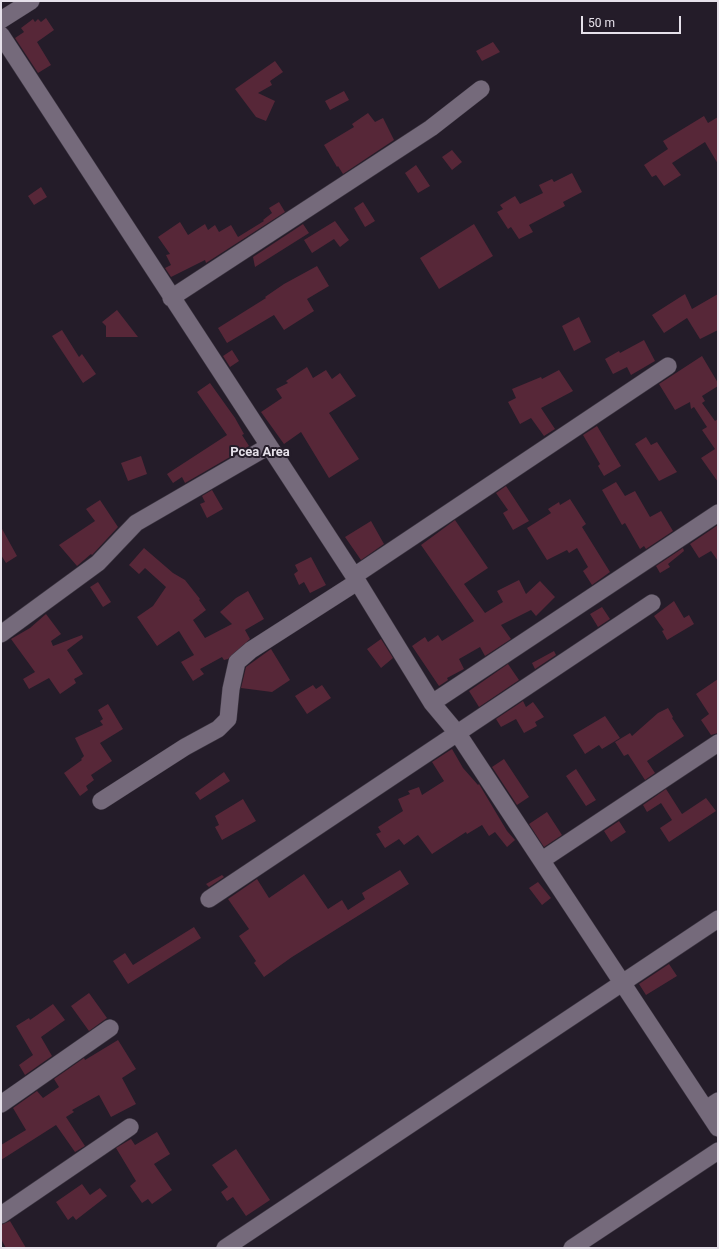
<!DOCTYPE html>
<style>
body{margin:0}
#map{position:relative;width:719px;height:1249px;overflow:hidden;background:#241c29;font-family:Roboto,sans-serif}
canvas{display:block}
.frame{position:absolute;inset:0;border:2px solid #e6e1ea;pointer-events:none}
.scale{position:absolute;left:581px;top:16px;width:100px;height:18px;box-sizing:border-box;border:2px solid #e6e1ea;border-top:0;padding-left:5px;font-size:12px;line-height:14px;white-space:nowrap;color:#e6e1ea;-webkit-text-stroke:3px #241c29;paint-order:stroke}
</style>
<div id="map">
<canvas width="719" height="1249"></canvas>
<div class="frame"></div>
<div class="scale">50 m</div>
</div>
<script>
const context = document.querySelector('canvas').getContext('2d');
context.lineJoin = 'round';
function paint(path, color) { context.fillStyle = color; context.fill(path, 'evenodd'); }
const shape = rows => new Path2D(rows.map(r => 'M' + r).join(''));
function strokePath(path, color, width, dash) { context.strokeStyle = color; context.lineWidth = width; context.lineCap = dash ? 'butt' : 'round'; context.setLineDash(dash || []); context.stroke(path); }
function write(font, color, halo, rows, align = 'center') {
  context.font = font + ' Roboto,sans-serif'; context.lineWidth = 4; context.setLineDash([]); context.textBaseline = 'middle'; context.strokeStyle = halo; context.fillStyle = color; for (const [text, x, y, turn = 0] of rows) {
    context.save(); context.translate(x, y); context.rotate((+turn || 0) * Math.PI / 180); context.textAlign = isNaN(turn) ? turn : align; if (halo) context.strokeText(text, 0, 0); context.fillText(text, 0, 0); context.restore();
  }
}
paint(shape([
 [46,18,54,30,37,42,51,65,38,73,15,38,24,32,21,28,33,19,35,22,38,19,41,22],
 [493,42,500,52,482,61,476,51],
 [275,61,283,72,270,81,272,85,258,93,275,101,266,121,256,117,235,89],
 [344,91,349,100,330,110,325,101],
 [368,113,375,122,383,118,394,140,343,174,338,166,337,167,324,145,354,127,352,124],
 [704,116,708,123,718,117,718,164,705,142,672,163,681,175,664,186,656,175,652,177,644,165,668,149,663,141],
 [452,150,462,162,452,170,442,157],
 [416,165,430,186,418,193,405,173],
 [572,173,582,192,563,202,565,206,529,225,533,232,519,239,511,227,508,229,497,212,503,209,500,205,515,196,520,204,543,193,539,185,552,179,554,182],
 [41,187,47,197,34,205,28,196],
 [279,202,285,212,206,263,205,260,171,277,165,268,171,265,166,255,170,254,158,237,180,222,188,235,205,224,208,230,215,225,219,232,231,225,238,237,264,221,263,220,272,213,269,208],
 [363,202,375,221,365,227,354,208],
 [335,221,349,240,340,247,334,239,312,253,304,240],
 [303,224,309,233,255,267,253,257],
 [474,224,493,256,439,289,420,258],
 [317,266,329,286,307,299,314,311,284,330,274,315,227,343,218,328,266,298,265,297,284,284],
 [685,294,692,309,718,294,718,330,700,339,687,318,664,333,652,315],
 [117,310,138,337,106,337,106,326,102,322],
 [579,317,591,342,574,351,562,326],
 [62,330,79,357,82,354,96,374,83,383,52,336],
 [644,340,655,361,631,375,627,367,613,374,605,359,619,351,620,353],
 [232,350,239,361,230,367,223,356],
 [702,356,718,383,718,386,702,396,705,401,702,403,715,421,718,419,718,482,701,458,715,449,702,430,707,427,694,407,691,409,690,402,675,410,659,384],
 [307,367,313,378,326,370,332,379,340,373,356,396,329,413,359,459,329,478,301,432,284,444,261,412,282,398,276,389,288,383,286,381],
 [559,370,573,391,541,408,555,429,544,436,531,418,520,424,508,402,516,398,512,389,541,377,542,379],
 [210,383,235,418,244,434,242,435,249,446,185,483,182,477,173,483,167,474,227,435,197,392],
 [597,426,621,466,604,476,598,466,600,464,583,435],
 [646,437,651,445,657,442,677,472,659,481,635,444],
 [141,456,147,474,128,481,121,463],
 [616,482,625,496,635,491,650,517,661,511,673,531,646,549,644,546,640,549,625,523,622,525,602,490],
 [506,486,529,521,513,530,503,513,508,510,496,493],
 [212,490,223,509,207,518,200,504,205,502,202,496],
 [570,499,586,524,582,527,610,572,592,585,583,571,588,567,577,548,569,553,567,550,547,560,527,528,551,513,548,509,559,502,560,505],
 [100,500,118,527,92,555,91,554,77,566,59,545,95,521,86,509],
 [455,520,488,568,464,584,485,613,503,602,497,591,519,580,526,594,540,581,555,597,536,616,531,610,501,625,511,639,485,656,480,647,459,659,464,669,447,678,448,680,439,686,412,646,425,637,428,642,438,635,442,641,474,621,421,545],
 [371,521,384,544,361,560,345,537],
 [718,525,718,561,711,551,699,558,690,544],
 [1,527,17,556,6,563,1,555],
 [144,548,173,573,185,580,200,599,199,600,206,610,193,620,205,638,232,624,220,612,236,598,248,591,264,619,245,630,250,639,228,659,224,660,222,657,200,669,204,674,193,681,181,662,194,655,179,631,157,646,137,617,153,606,166,587,145,568,139,574,129,565],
 [683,548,684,551,668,564,670,567,660,573,656,566],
 [311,557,326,585,310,593,304,582,299,585,294,574,298,571,295,565],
 [98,582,111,602,103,607,90,587],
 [674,601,684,618,689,615,694,624,667,640,662,631,664,630,654,616],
 [602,607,610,619,598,627,590,614],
 [46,614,61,634,51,641,53,646,82,635,83,638,67,650,83,674,74,679,76,683,60,694,49,678,29,689,23,679,35,672,11,639,30,628],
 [381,639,393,658,381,668,367,649],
 [271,649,290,680,272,692,241,688,246,667],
 [554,651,556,655,535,669,532,663],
 [508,664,519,680,479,707,469,691],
 [718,679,718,733,711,735,701,720,709,714,696,694],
 [313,685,316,689,322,685,331,698,307,714,295,696],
 [523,701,526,707,533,702,544,717,535,722,537,726,524,733,516,719,501,727,496,719],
 [108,704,123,729,100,743,112,761,91,775,94,780,86,786,88,790,80,796,64,773,82,760,81,759,84,756,75,738,103,725,100,721,103,719,98,710],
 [668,708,673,717,672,718,684,736,647,761,655,773,645,780,628,754,624,756,615,742,630,733,632,736,658,713],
 [605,716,620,738,602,749,599,745,585,754,573,735],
 [452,749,463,768,478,785,479,784,507,831,515,840,507,847,495,832,489,836,482,825,467,834,466,832,432,854,418,835,404,845,399,839,385,848,376,834,381,832,378,827,403,811,398,799,410,794,408,791,419,787,422,795,444,781,432,762],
 [504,759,529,797,517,805,492,767],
 [576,769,596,800,586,806,566,776],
 [224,772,230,781,200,800,195,793],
 [666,789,682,814,706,798,716,811,669,842,660,828,672,820,661,803,647,812,643,805],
 [243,799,256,821,222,840,215,827,219,825,215,816],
 [547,812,562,835,544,847,529,824],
 [619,821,626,832,611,842,604,831],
 [400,870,409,884,292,957,264,977,254,963,256,961,239,936,249,929,228,899,257,879,269,898,304,874,328,909,342,900,348,910,365,899,362,893],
 [222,875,224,877,209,887,206,884],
 [538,882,551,898,542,905,529,888],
 [194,927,201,938,128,984,113,961,125,953,133,965],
 [669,964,677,976,646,995,639,984],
 [89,993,107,1018,89,1031,71,1006],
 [53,1004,65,1020,41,1037,52,1056,25,1075,19,1065,33,1055,16,1026,29,1018,30,1020],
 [118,1040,136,1069,122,1078,136,1104,111,1117,99,1095,72,1110,74,1112,66,1117,85,1146,75,1152,56,1125,1,1160,1,1145,26,1130,13,1108,37,1091,43,1098,59,1087,54,1079,84,1058,85,1060],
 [157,1132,170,1154,154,1164,172,1190,152,1204,148,1199,142,1203,130,1186,136,1181,116,1148,131,1139,135,1145],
 [236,1149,270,1200,246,1216,233,1197,227,1201,221,1192,228,1187,212,1165],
 [82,1184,90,1195,100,1188,107,1196,76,1220,73,1216,68,1220,56,1202],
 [10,1221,26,1248,6,1248,1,1239,1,1225]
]), '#572738');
const minor = shape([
 [1,20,31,1],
 [1,35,354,576,432,703,458,734,718,1128],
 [171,298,431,128,481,89],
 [354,576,668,366],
 [1,634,98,563,136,523,269,446],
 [432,703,718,513],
 [101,801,185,747,218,729,228,719,231,689,237,662,251,650,357,582],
 [542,860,718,743],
 [209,899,652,603],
 [1,1104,110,1028],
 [706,1109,718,1101],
 [1,1215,130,1127],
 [225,1248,718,919],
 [572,1248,718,1151]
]);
strokePath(minor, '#3d3642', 18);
strokePath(minor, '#756a7b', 17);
write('bold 13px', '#e6e1ea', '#241c29', [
 ["Pcea Area",260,453]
]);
</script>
